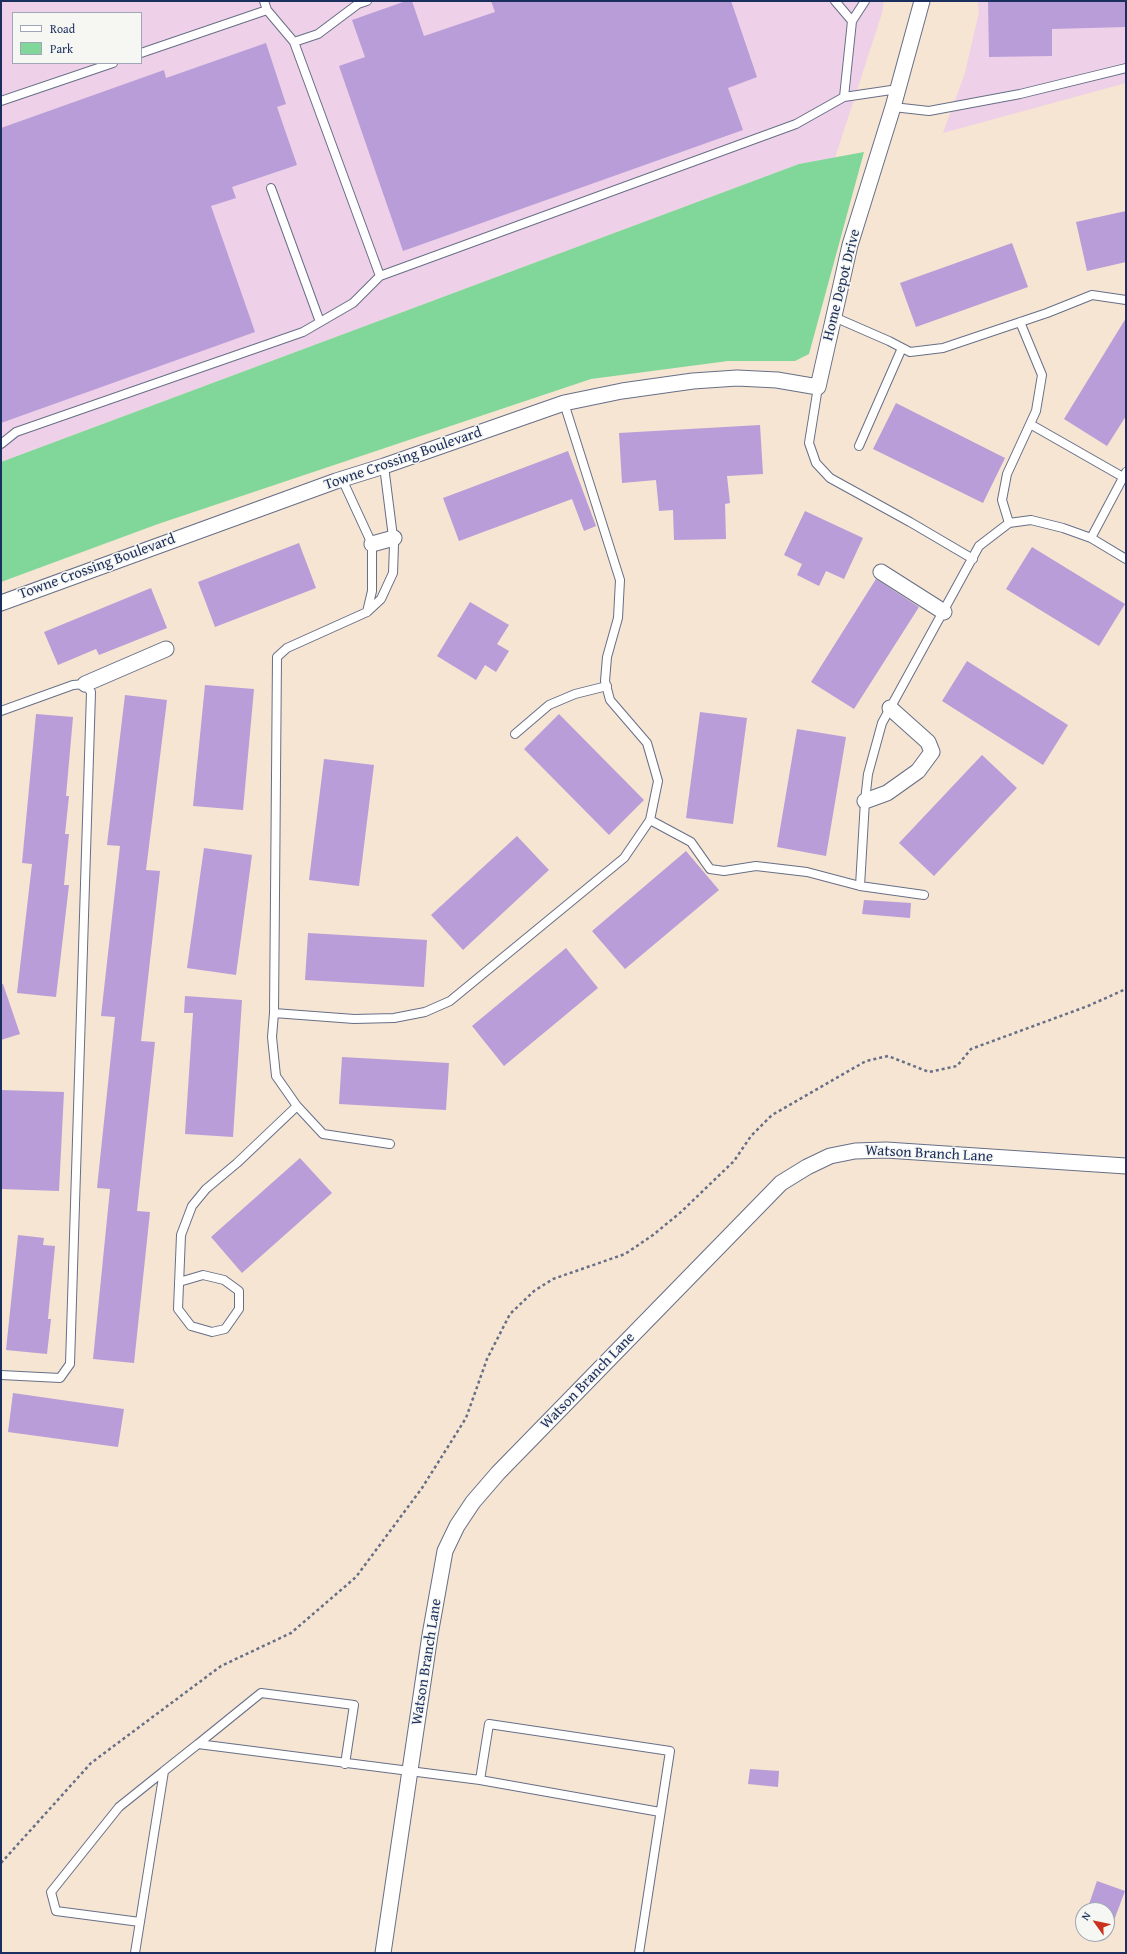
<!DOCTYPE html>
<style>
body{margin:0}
#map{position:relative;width:1127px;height:1954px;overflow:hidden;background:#f5e5d2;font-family:"Gentium Book Plus",serif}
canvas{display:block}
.frame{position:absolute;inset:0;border:2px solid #1b2f5e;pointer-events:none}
.legend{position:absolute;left:12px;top:12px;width:130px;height:52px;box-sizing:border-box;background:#f6f6f2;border:1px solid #9ea6b7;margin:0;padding:5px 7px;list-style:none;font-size:12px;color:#1b2f5e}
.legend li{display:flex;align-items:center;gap:8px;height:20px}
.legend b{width:20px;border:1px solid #9ea6b7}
.north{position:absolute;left:1075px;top:1902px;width:40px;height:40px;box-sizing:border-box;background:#f6f6f2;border:1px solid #9ea6b7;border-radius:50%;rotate:303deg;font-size:11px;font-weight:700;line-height:16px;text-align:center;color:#1b2f5e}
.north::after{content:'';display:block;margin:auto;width:14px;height:18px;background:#c8321e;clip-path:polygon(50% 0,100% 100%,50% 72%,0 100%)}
</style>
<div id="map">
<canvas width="1127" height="1954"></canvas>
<div class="frame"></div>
<ul class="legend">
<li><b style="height:5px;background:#fff"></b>Road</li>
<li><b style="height:11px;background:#81d79a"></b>Park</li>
</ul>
<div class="north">N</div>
</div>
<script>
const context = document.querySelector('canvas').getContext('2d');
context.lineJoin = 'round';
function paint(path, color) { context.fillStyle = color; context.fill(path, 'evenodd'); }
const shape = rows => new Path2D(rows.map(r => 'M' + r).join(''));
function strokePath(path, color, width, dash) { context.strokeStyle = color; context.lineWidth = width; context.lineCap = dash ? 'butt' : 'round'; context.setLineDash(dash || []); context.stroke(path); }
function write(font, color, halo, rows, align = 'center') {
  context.font = font + ' "Gentium Book Plus",serif'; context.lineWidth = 3; context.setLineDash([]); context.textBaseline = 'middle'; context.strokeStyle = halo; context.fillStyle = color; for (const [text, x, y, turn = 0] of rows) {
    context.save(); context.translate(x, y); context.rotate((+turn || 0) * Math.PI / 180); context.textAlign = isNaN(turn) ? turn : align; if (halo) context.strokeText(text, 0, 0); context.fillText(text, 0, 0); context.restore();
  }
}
paint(shape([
 [1,1,884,1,882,13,835,158,799,164,1,462],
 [13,13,141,13,141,63,13,63],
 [978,1,1126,1,1126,83,943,133,965,73,979,12]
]), '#eed0e8');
paint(shape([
 [864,152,809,354,795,361,728,361,591,379,158,524,1,582,1,462,799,164]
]), '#81d79a');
paint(shape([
 [406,1,412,1,424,36,495,12,491,1,731,1,757,77,728,88,743,130,403,251,339,66,365,57,352,20],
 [988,1,1126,1,1126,27,1052,29,1052,56,989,57],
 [266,43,286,104,277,107,297,165,232,187,236,198,211,206,255,332,1,423,1,128,164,70,166,78],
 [1126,211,1126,262,1087,271,1076,222],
 [1012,243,1028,287,916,327,900,283],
 [1126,318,1126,416,1107,446,1064,419],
 [896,403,1005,458,983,503,873,449],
 [760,425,763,474,727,476,730,503,725,504,726,539,674,540,673,510,659,511,656,480,622,483,619,433],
 [568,451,596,526,584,531,572,499,459,541,443,498],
 [805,511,863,538,844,579,826,571,819,586,797,575,802,564,784,555],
 [299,543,316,588,215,627,198,582],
 [1032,547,1125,604,1099,646,1006,589],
 [876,579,919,607,854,709,811,682],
 [151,588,167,628,99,655,96,649,58,665,44,632],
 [470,602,509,625,497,644,509,651,496,672,485,665,476,680,437,656],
 [967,661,1068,725,1043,765,942,701],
 [205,685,254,689,243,810,193,806],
 [125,695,167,700,146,870,160,871,141,1041,155,1042,137,1211,150,1212,134,1363,93,1359,110,1189,97,1188,115,1017,101,1016,120,846,107,845],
 [700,712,747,718,733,824,686,818],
 [36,714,73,717,66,796,69,796,65,834,69,834,64,885,69,885,56,997,17,993,32,864,22,863],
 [559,714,644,800,609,835,524,749],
 [797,729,846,737,826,856,777,847],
 [982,755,1017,788,934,876,899,843],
 [324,759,374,765,359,886,309,880],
 [517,836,549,870,463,950,431,915],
 [204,848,252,855,236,975,187,968],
 [686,851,719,890,625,969,592,931],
 [864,900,911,903,910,918,862,914],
 [308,933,427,940,424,987,305,980],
 [566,948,598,988,504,1066,472,1026],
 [3,984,20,1034,1,1040,1,985],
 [185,996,242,1000,233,1137,185,1134,193,1013,184,1013],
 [342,1057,449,1063,446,1110,339,1104],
 [1,1090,64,1092,59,1191,1,1189],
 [300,1158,332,1193,242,1273,211,1237],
 [18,1235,44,1238,43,1245,55,1246,48,1319,51,1319,47,1354,6,1350],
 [13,1393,124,1409,118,1447,8,1432],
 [750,1769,779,1771,778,1787,748,1784],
 [1097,1881,1125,1891,1110,1931,1107,1929,1107,1910,1087,1910]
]), '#b89dd8');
const service = shape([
 [835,1,852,21],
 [267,10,294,42,380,276,796,124,844,97,898,89],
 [294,42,318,34,358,4,367,1],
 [141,53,267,10,264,1],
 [844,97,852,21,865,1],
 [1,101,113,63],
 [893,107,929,111,1020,94,1126,68],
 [271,188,320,322],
 [834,317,889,341,910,352,943,348,1047,313,1092,295,1126,300],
 [818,387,809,443,816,463,830,478,910,522,973,559],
 [1030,424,1123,477],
 [1,444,16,432,303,332,353,303,380,276],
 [859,446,902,348],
 [384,466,394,545,393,573,381,599,367,612,287,648,277,657,274,1013,272,1037,276,1076,297,1106,323,1134,390,1144],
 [342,479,372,544,372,591,367,612],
 [1009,523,1002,500,1007,474,1036,411,1042,375,1020,322],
 [1091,538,1126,472],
 [1,711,73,685,85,684,91,692,70,1364,60,1378,1,1375],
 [515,734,549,705,575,694,607,686],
 [650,820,691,842,710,869,724,871,756,866,807,872,860,886,924,895],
 [860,886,865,801,868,774,882,723,979,546,1009,523,1031,520,1063,528,1091,538,1126,559],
 [274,1013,354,1019,394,1018,425,1012,450,1001,624,858,650,820,658,781,647,743,610,700,605,681,607,657,618,618,620,580,564,403],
 [179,1282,203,1275,224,1280,239,1291,239,1309,225,1329,212,1332,191,1326,178,1309,181,1235,192,1206,206,1189,237,1163,297,1106],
 [198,1744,261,1693,354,1705,345,1764],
 [480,1780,489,1724,670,1751,639,1953],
 [140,1922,56,1911,51,1892,119,1807,164,1771],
 [135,1953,164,1771,198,1744,480,1780,660,1812]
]);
const minor = shape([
 [372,544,394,538],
 [881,572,944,612],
 [1,603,336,481,384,466,564,403,622,391,693,381,737,378,777,380,818,387,850,245,893,107,922,1],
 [85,684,166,649],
 [865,801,887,793,918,771,932,752,928,742,890,708],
 [383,1953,430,1635,445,1551,457,1526,473,1502,498,1473,781,1183,807,1167,830,1156,855,1151,886,1150,1126,1166]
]);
strokePath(service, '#676f87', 10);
strokePath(minor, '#676f87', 17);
strokePath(shape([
 [1,1863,91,1763,221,1666,291,1633,356,1577,422,1488,466,1418,487,1359,510,1314,534,1291,553,1279,625,1254,653,1235,681,1212,734,1161,751,1136,772,1115,866,1061,888,1056,929,1072,957,1066,971,1049,1088,1006,1126,989]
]), '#676f87', 2.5, [3, 3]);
strokePath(service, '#fff', 8);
strokePath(minor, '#fff', 15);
write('15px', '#1b2f5e', '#f6f6f2', [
 ["Home Depot Drive",842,285,-76],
 ["Towne Crossing Boulevard",403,459,-19],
 ["Towne Crossing Boulevard",97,567,-20],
 ["Watson Branch Lane",929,1154,3],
 ["Watson Branch Lane",588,1381,-46],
 ["Watson Branch Lane",427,1662,-81]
]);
</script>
